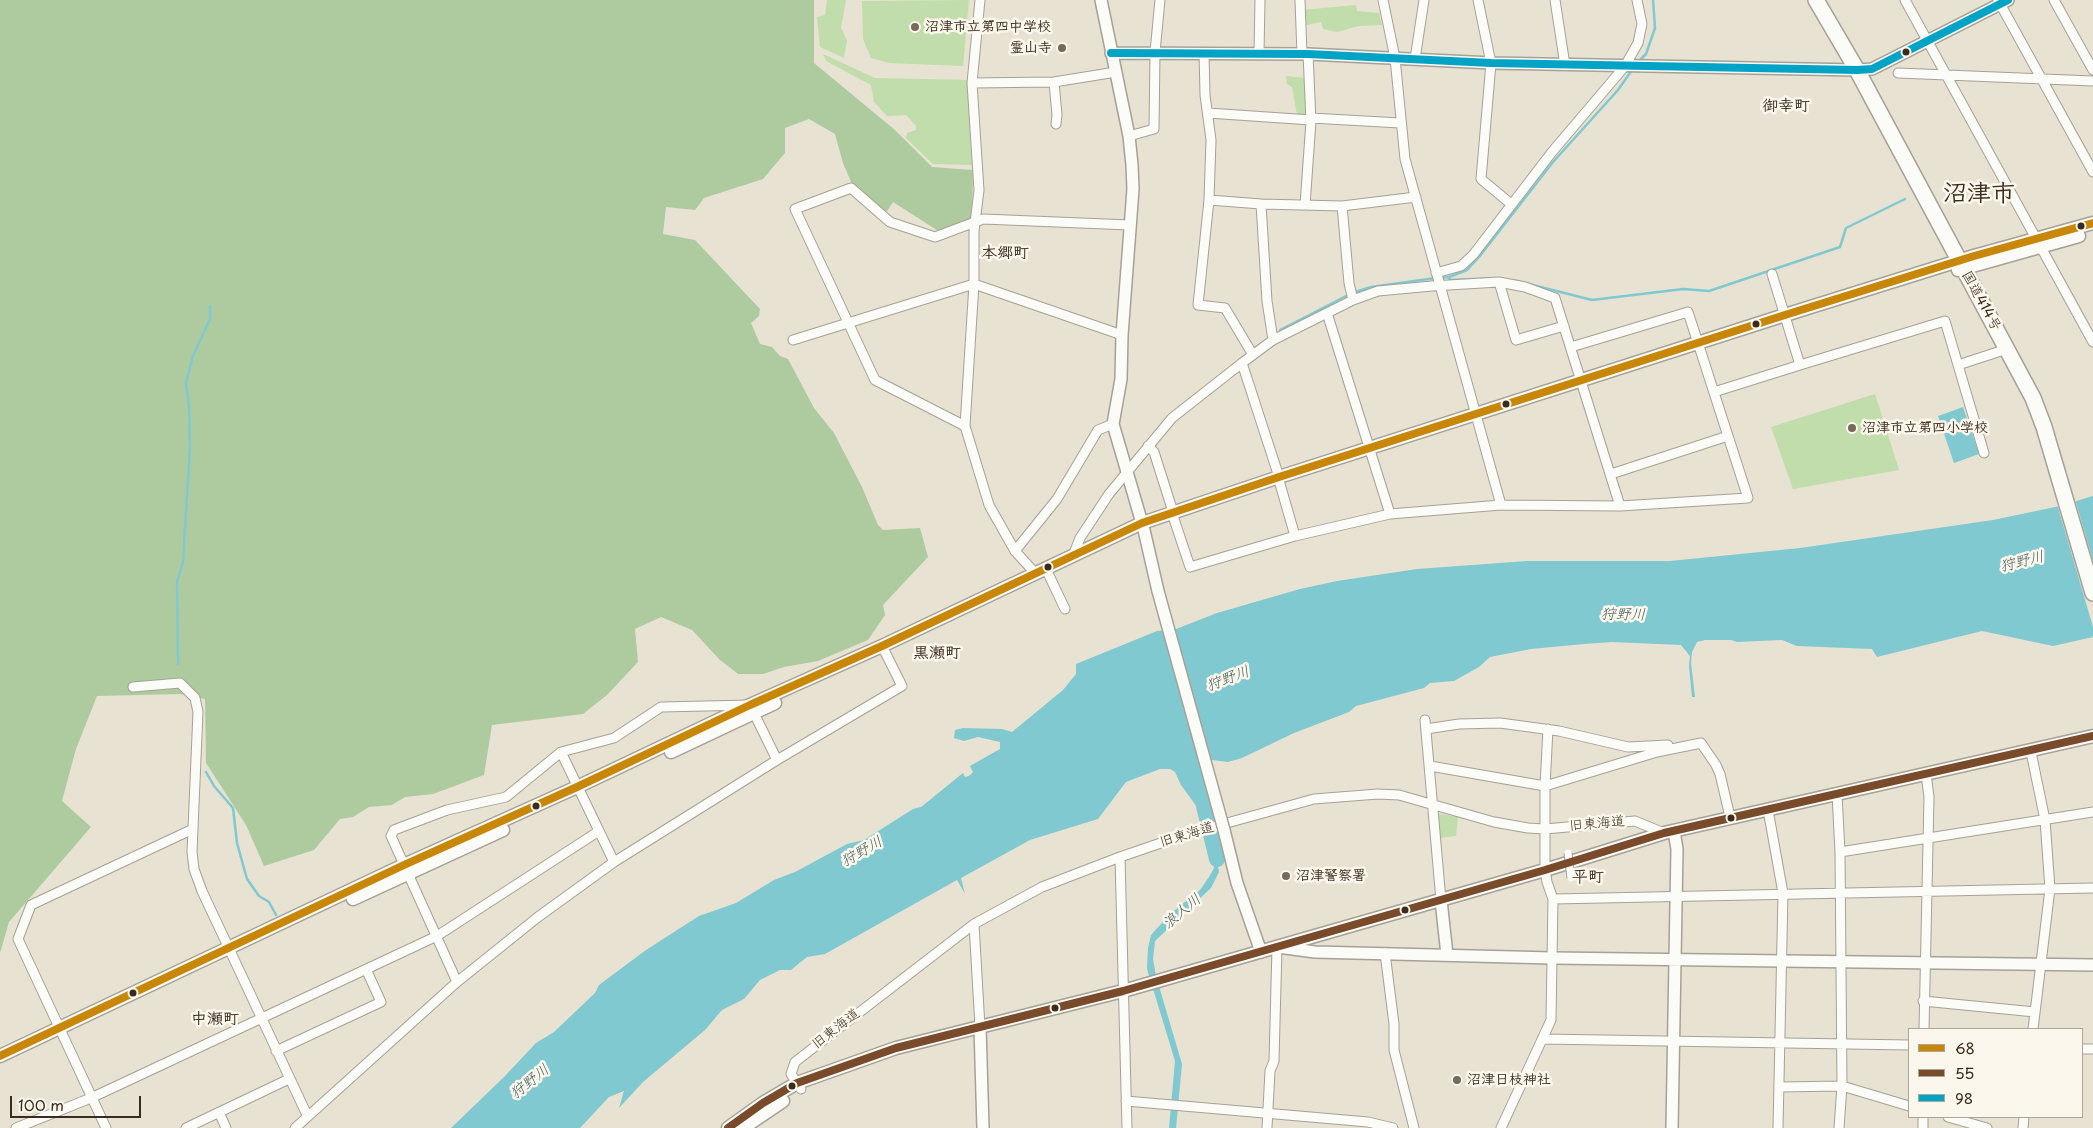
<!DOCTYPE html>
<meta charset="utf-8">
<style>
body{margin:0}
#map{position:relative;width:2093px;height:1128px;overflow:hidden;background:#e7e2d2;font-family:"Playpen Sans",sans-serif}
canvas{display:block}
.legend{position:absolute;left:1908px;top:1028px;width:175px;height:90px;box-sizing:border-box;background:#fbf7ec;border:1px solid #aea59a;margin:0;padding:6px 9px;list-style:none;font-size:15px;color:#3b2a1e}
.legend li{display:flex;align-items:center;gap:10px;height:25px}
.legend b{width:25px;border:1px solid #aea59a}
.scale{position:absolute;left:10px;top:1096px;width:131px;height:22px;box-sizing:border-box;border:2px solid #3b2a1e;border-top:0;padding-left:6px;font-size:15px;line-height:18px;white-space:nowrap;color:#3b2a1e;-webkit-text-stroke:4px #fbf7ec;paint-order:stroke}
</style>
<div id="map">
<canvas width="2093" height="1128"></canvas>
<ul class="legend">
<li><b style="height:6px;background:#c88708"></b>68</li>
<li><b style="height:6px;background:#7a4b2a"></b>55</li>
<li><b style="height:6px;background:#03a3c5"></b>98</li>
</ul>
<div class="scale">100 m</div>
</div>
<script>
const context = document.querySelector('canvas').getContext('2d');
context.lineJoin = 'round';
function paint(path, color) { context.fillStyle = color; context.fill(path, 'evenodd'); }
const shape = rows => new Path2D(rows.map(r => 'M' + r).join(''));
function strokePath(path, color, width, dash) { context.strokeStyle = color; context.lineWidth = width; context.lineCap = dash ? 'butt' : 'round'; context.setLineDash(dash || []); context.stroke(path); }
function write(font, color, halo, rows, align = 'center') {
  context.font = font + ' "Playpen Sans","Klee One",sans-serif'; context.lineWidth = 5; context.setLineDash([]); context.textBaseline = 'middle'; context.strokeStyle = halo; context.fillStyle = color; for (const [text, x, y, turn = 0] of rows) {
    context.save(); context.translate(x, y); context.rotate((+turn || 0) * Math.PI / 180); context.textAlign = isNaN(turn) ? turn : align; if (halo) context.strokeText(text, 0, 0); context.fillText(text, 0, 0); context.restore();
  }
}
paint(shape([
 [827,0,846,0,841,28,847,40,844,58,820,47,817,17,825,15],
 [969,0,963,66,889,63,871,58,863,39,862,1],
 [1356,5,1357,11,1379,13,1382,25,1359,26,1337,32,1323,29,1321,22,1303,26,1302,10],
 [823,54,875,78,968,80,972,165,933,164,906,138,907,133,916,130,916,126,906,115,887,116,874,102,871,85,826,61],
 [1286,76,1305,78,1309,116,1297,115,1292,87,1287,84],
 [1875,394,1899,470,1793,489,1771,427],
 [1440,814,1458,817,1456,836,1439,838,1437,817]
]), '#c0ddab');
paint(shape([
 [0,0,814,0,814,63,895,130,932,167,973,170,972,218,943,234,893,202,884,216,854,189,843,163,835,134,809,119,785,128,785,153,763,179,704,198,695,210,666,207,663,234,695,240,760,309,759,316,751,323,760,344,772,347,780,356,788,359,814,408,834,433,862,487,878,525,883,530,920,528,928,557,883,605,885,615,868,640,818,661,784,667,763,674,738,674,719,659,692,630,661,617,635,629,638,662,607,695,583,714,492,725,484,775,433,794,405,797,392,805,369,807,353,817,340,819,314,850,264,866,246,825,206,763,205,699,181,694,97,696,76,749,62,801,91,827,9,922,0,953]
]), '#aecba0');
paint(shape([
 [1963,407,1979,454,1954,463,1938,416],
 [2093,496,2093,637,2053,646,1982,631,1877,657,1872,649,1797,646,1782,640,1737,642,1731,640,1705,640,1697,642,1692,652,1691,663,1695,697,1692,697,1689,666,1690,656,1681,645,1612,642,1584,644,1531,649,1490,657,1479,667,1454,681,1430,683,1424,688,1356,706,1349,712,1294,733,1242,758,1228,762,1212,760,1201,765,1198,770,1197,792,1202,804,1197,807,1181,785,1175,772,1170,769,1160,769,1126,782,1098,819,1030,840,961,878,965,894,957,880,825,954,807,957,791,970,780,970,760,980,744,999,722,1010,705,1030,643,1082,619,1108,624,1091,609,1097,580,1128,451,1128,504,1077,536,1043,554,1032,595,993,599,985,646,950,699,916,736,903,774,880,795,872,847,844,864,840,913,809,921,807,963,773,965,777,969,776,973,772,970,766,1000,749,1000,742,978,737,964,741,954,738,955,730,963,728,1002,729,1012,732,1063,690,1076,674,1076,664,1157,631,1176,629,1217,613,1300,589,1337,581,1417,569,1527,561,1670,561,1800,548,1993,520,2060,506],
 [1213,837,1219,872,1211,888,1155,941,1153,959,1156,976,1182,1064,1176,1128,1169,1128,1175,1061,1147,969,1148,948,1151,935,1170,914,1200,890,1209,877,1214,868,1208,840]
]), '#80c9d1');
paint(shape([
 [2075,499,2093,561,2093,627,2057,504]
]), '#e7e2d2');
strokePath(shape([
 [1638,62,1646,54,1655,28,1653,0],
 [1449,277,1467,270,1479,257,1553,162,1618,90,1632,70],
 [1441,278,1449,277,1450,280,1496,278],
 [1513,280,1592,300,1683,289,1709,291,1840,247,1846,228,1905,199],
 [1280,330,1352,293,1371,287,1436,278],
 [178,664,177,582,183,562,190,447,189,406,186,383,193,356,210,319,210,306],
 [206,772,214,786,233,808,237,843,247,879,259,896,269,902,276,915]
]), '#80c9d1', 2.5);
strokePath(shape([
 [1192,757,1217,859]
]), '#80c9d1', 16);
const minor = shape([
 [980,0,972,83,979,190,974,231,974,284,965,426,989,505,1015,551,1036,574],
 [1300,0,1302,54],
 [1383,0,1395,58,1405,159,1501,505],
 [1478,0,1491,63,1481,179,1511,204],
 [1555,0,1565,65],
 [1905,0,2093,342],
 [1998,0,2093,172],
 [2054,0,2093,70],
 [1204,53,1205,95,1211,140,1209,200,1198,305,1225,308,1253,355],
 [1259,53,1260,0],
 [1415,59,1424,0],
 [1898,73,2093,81],
 [1054,82,1057,115,1056,124],
 [972,83,1054,82,1116,72],
 [1208,113,1311,120],
 [1311,118,1400,123],
 [1129,136,1154,129,1155,52,1160,0],
 [1209,200,1261,204,1342,206,1416,197],
 [1261,204,1267,301,1273,340],
 [1305,205,1311,121,1308,54],
 [1342,206,1349,283,1353,300],
 [1436,273,1461,266,1473,255,1552,152,1625,66,1638,43,1642,24,1637,0],
 [1499,282,1516,340,1564,326],
 [1327,313,1390,514],
 [793,340,974,284,1122,335],
 [1242,363,1279,477],
 [1800,365,1945,321,1984,453],
 [1958,365,2007,349],
 [1714,392,1800,365,1772,274],
 [965,426,875,380,795,209,851,188,890,222,935,237,983,219,1130,225],
 [1148,446,1154,452,1173,512],
 [1611,474,1728,436],
 [1280,484,1295,536],
 [1174,519,1190,567,1295,536,1390,514,1501,505,1620,506,1748,498,1688,312,1571,347],
 [1015,551,1057,499,1098,430,1113,424],
 [1073,556,1080,538,1109,494,1172,418,1242,363,1273,340,1353,300,1378,291,1432,286,1499,282,1525,287,1555,298,1620,506],
 [1046,569,1065,609],
 [133,687,180,683,195,698,198,712,192,852,194,869,202,891,307,1115],
 [1425,720,1441,900],
 [1426,729,1459,724,1500,723,1559,731,1628,747,1668,745],
 [561,752,614,862],
 [2031,752,2045,820,2050,889,2033,1029],
 [1430,766,1545,786,1657,752,1701,743,1716,765,1720,774,1730,817],
 [1837,794,1840,852,1842,1086,1839,1128],
 [1768,810,1783,893,1778,1128],
 [1840,852,2093,812],
 [1120,857,1127,1128],
 [1553,899,2093,888],
 [974,924,980,1027],
 [1385,953,1394,1024,1394,1050,1414,1128],
 [457,982,391,836,394,830,447,810,506,797,561,752,614,738,661,707,750,705,777,760],
 [1923,1001,2035,1012],
 [1924,1029,1929,797,1926,774],
 [1542,1039,1909,1045],
 [2082,1049,2093,1049],
 [276,1051,381,1002,366,969],
 [1779,1087,1842,1086,1909,1106],
 [801,1089,791,1074,795,1062,974,924,1042,887,1120,857,1187,834,1314,799,1378,794,1399,795,1494,822,1528,828,1545,829,1635,821,1664,833],
 [1126,1101,1368,1122,1393,1128],
 [219,1112,226,1128],
 [1923,1117,1923,1128],
 [1948,1117,1987,1128],
 [16,1128,91,1098,437,936,599,831],
 [106,1128,18,939,31,905,193,829],
 [186,1128,289,1079],
 [295,1128,457,982,538,917,614,862,777,760,902,686,882,646],
 [1267,1128,1270,1071,1274,1061,1277,947],
 [1501,1128,1551,1020,1553,899,1547,882,1545,870,1545,786,1548,729],
 [2023,1128,2024,1117]
]);
const tertiary = shape([
 [1101,0,1129,136,1132,165,1133,189,1122,335,1121,379,1113,424,1144,530,1158,591],
 [1111,53,1308,54,1491,63,1857,70,1872,69,2008,0],
 [1224,830,1237,883,1261,952],
 [1441,900,1447,955],
 [1278,947,1315,952,1552,958,2093,965],
 [980,1027,983,1128],
 [1672,1128,1677,849,1674,831]
]);
const secondary = shape([
 [1958,270,2079,236],
 [671,752,775,703],
 [353,899,503,830],
 [0,1056,404,865,577,787,750,705,882,646,1142,523,1279,477,1785,315,1974,256,2093,223],
 [728,1128,763,1103,797,1083,896,1048,1123,991,1545,870,1664,833,2093,736],
 [743,1128,783,1101]
]);
const trunk = shape([
 [1816,0,1857,70,2033,398,2044,427,2093,593]
]);
strokePath(minor, '#a6a196', 11);
strokePath(tertiary, '#a6a196', 14);
strokePath(secondary, '#a6a196', 15);
strokePath(trunk, '#a6a196', 18);
strokePath(minor, '#fbfbf8', 9);
strokePath(tertiary, '#fbfbf8', 11);
strokePath(secondary, '#fbfbf8', 12);
strokePath(trunk, '#fbfbf8', 15);
const pedestrianBridge = shape([
 [1568,853,1571,878]
]);
const tertiaryBridge = shape([
 [1158,591,1224,830]
]);
strokePath(pedestrianBridge, '#a6a196', 9, []);
strokePath(tertiaryBridge, '#a6a196', 14, []);
strokePath(pedestrianBridge, '#fbfbf8', 7);
strokePath(tertiaryBridge, '#fbfbf8', 11);
strokePath(shape([
 [0,1056,404,865,577,787,750,705,882,646,1142,523,1279,477,1785,315,1974,256,2093,223]
]), '#c88708', 8);
strokePath(shape([
 [728,1128,763,1103,797,1083,896,1048,1123,991,1545,870,1664,833,2093,736]
]), '#7a4b2a', 8);
strokePath(shape([
 [1111,53,1308,54,1491,63,1857,70,1872,69,2008,0]
]), '#03a3c5', 8);
for (const [x, y, r, color] of [
 [915,27,5,"#776a5d"],
 [1062,48,5,"#776a5d"],
 [1906,52,4.5,"#3b2a1e"],
 [2081,226,4.5,"#3b2a1e"],
 [1756,324,4.5,"#3b2a1e"],
 [1506,404,4.5,"#3b2a1e"],
 [1852,428,5,"#776a5d"],
 [1048,567,4.5,"#3b2a1e"],
 [536,806,4.5,"#3b2a1e"],
 [1731,818,4.5,"#3b2a1e"],
 [1286,876,5,"#776a5d"],
 [1405,910,4.5,"#3b2a1e"],
 [133,993,4.5,"#3b2a1e"],
 [1055,1008,4.5,"#3b2a1e"],
 [1457,1080,5,"#776a5d"],
 [792,1086,4.5,"#3b2a1e"]
]) { const dot = new Path2D(); dot.arc(x, y, r, 0, 2 * Math.PI); context.fillStyle = color; context.fill(dot); strokePath(dot, '#fbf7ec', 2); }
write('bold 14px', '#3b2a1e', '#fbf7ec', [
 ["沼津市立第四中学校",925,27],
 ["霊山寺",1052,48,"right"],
 ["沼津市立第四小学校",1862,428],
 ["沼津警察署",1296,876],
 ["沼津日枝神社",1467,1080]
], 'left');
write('14px', '#3b2a1e', '#fbf7ec', [
 ["国道414号",1981,301,61],
 ["旧東海道",1597,824,-5],
 ["旧東海道",1187,835,-17],
 ["旧東海道",836,1029,-38]
]);
write('italic 15px', '#445e5c', '#fbf7ec', [
 ["狩野川",2022,562,-14],
 ["狩野川",1623,615,1],
 ["狩野川",1228,679,-21],
 ["狩野川",862,852,-30],
 ["浪人川",1182,912,-40],
 ["狩野川",530,1082,-39]
]);
write('bold 16px', '#3b2a1e', '#fbf7ec', [
 ["御幸町",1786,107],
 ["本郷町",1005,254],
 ["黒瀬町",937,654],
 ["平町",1588,878],
 ["中瀬町",215,1020]
]);
write('bold 24px', '#3b2a1e', '#fbf7ec', [
 ["沼津市",1979,194]
]);
</script>
